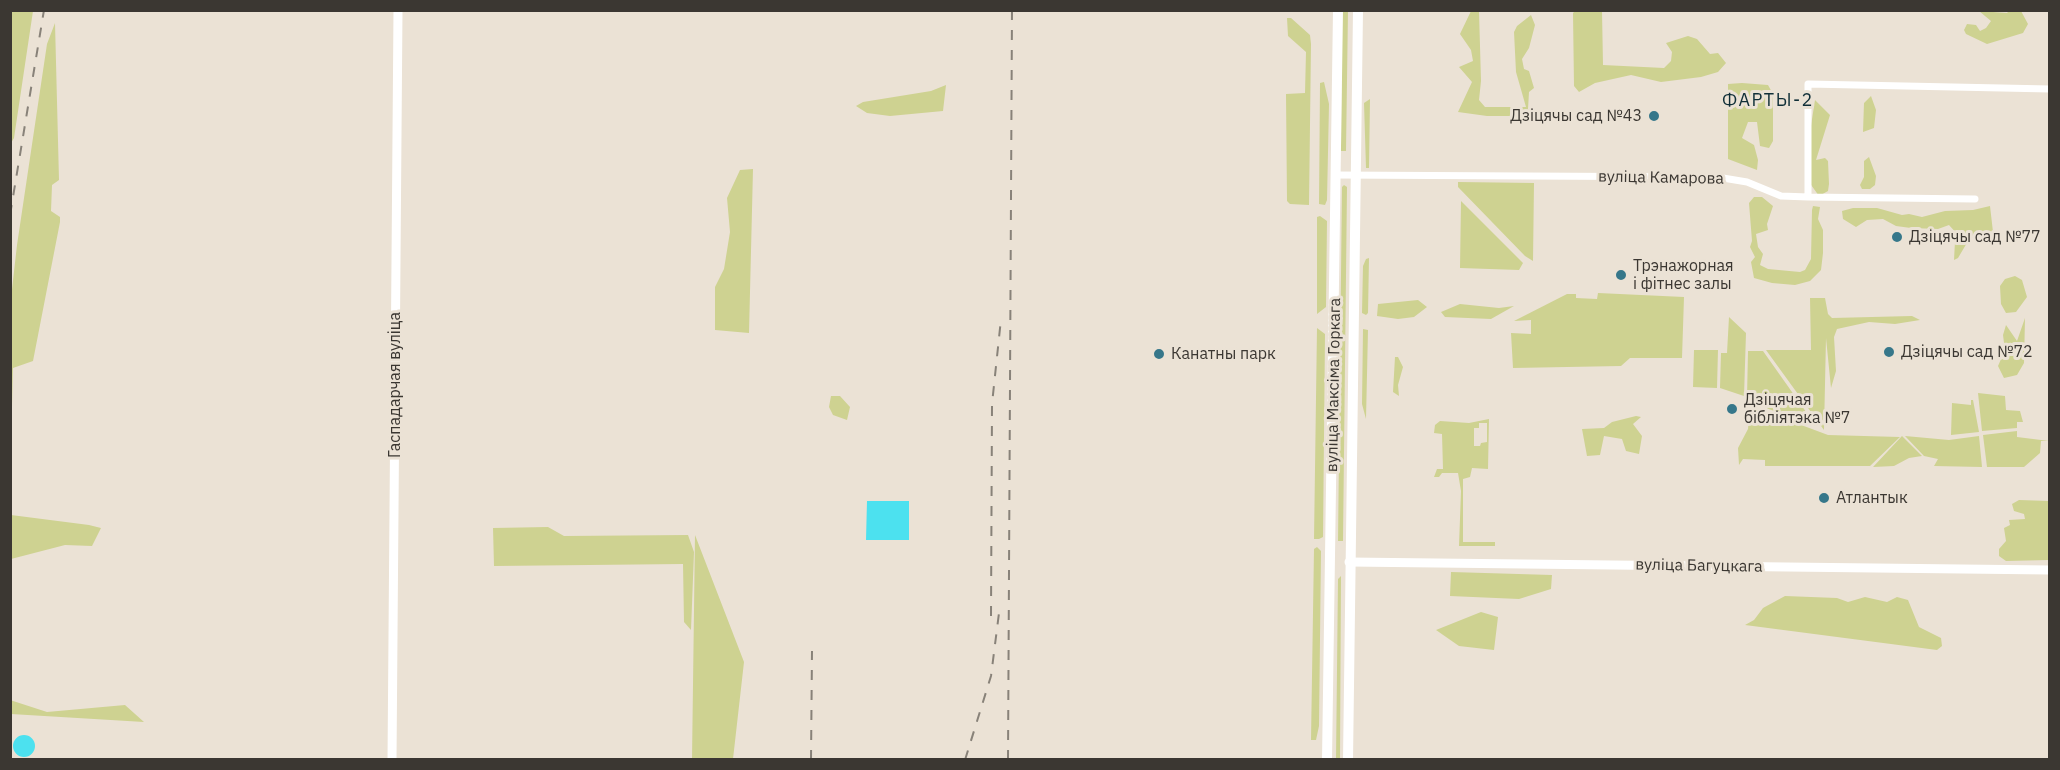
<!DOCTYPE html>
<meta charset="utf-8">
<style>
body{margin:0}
#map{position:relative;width:2060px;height:770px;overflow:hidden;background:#ebe2d5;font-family:"IBM Plex Sans",sans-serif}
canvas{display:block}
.frame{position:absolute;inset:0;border:12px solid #3b3732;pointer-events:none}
</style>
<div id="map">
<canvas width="2060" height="770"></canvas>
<div class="frame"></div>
</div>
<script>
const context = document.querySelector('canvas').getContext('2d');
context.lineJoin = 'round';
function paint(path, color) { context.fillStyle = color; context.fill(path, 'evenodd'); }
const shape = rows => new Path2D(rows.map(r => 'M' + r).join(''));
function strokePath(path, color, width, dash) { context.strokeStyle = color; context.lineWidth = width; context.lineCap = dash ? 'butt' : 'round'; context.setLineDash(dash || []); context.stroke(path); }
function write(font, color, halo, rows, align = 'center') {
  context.font = font + ' "IBM Plex Sans",sans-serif'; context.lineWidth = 6; context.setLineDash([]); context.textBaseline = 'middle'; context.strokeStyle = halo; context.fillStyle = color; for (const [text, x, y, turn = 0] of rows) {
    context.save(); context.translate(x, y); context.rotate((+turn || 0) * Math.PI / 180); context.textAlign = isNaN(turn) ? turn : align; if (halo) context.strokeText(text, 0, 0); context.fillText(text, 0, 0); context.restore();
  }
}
paint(shape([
 [11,10,33,11,14,138,11,143],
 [1348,10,1346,151,1341,151,1342,11],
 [1471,11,1479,11,1481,81,1479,100,1485,107,1526,107,1516,72,1514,32,1517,26,1531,15,1535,25,1529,48,1522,59,1524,69,1529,71,1534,88,1529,92,1528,109,1558,116,1487,116,1458,112,1472,82,1459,67,1473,61,1471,50,1460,34],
 [1575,11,1602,11,1603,65,1664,68,1671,61,1672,52,1666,43,1688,36,1697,39,1710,54,1718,53,1726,63,1718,72,1701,77,1661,82,1631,75,1595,83,1579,92,1574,86,1573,13],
 [1979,11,2007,13,2009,11,2021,11,2028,24,2023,33,1987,44,1966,34,1964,30,1967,24,1976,25,1980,31,1986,28,1991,21],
 [1287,18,1291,18,1310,35,1311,44,1309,205,1290,204,1287,201,1286,94,1305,93,1306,52,1288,36],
 [55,23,59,180,52,185,51,211,60,217,60,222,33,361,13,368,11,445,10,307,17,245,47,44],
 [1324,82,1329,104,1327,200,1325,205,1319,204,1320,83],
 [1742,83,1768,85,1773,94,1773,141,1769,148,1760,146,1757,122,1748,122,1742,138,1754,145,1758,160,1757,170,1728,159,1728,84],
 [946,85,943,111,890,116,867,113,856,106,863,102,931,91],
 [1871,96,1876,110,1874,128,1863,132,1864,103],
 [1370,99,1369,168,1366,168,1364,103],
 [1815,100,1830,115,1816,160,1825,158,1828,161,1829,184,1828,191,1819,196,1809,182,1810,132],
 [1869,157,1876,176,1875,185,1870,189,1862,189,1860,185,1864,177,1864,161],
 [753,169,749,333,715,330,715,287,724,269,730,232,727,198,740,170],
 [1458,182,1534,183,1533,261,1525,256,1458,187],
 [1344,185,1347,187,1343,541,1338,541,1342,187],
 [1754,197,1762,197,1773,206,1767,224,1768,230,1756,234,1758,247,1763,254,1760,265,1768,269,1800,272,1805,270,1811,259,1812,210,1813,206,1820,207,1818,219,1823,230,1823,253,1821,270,1810,281,1795,285,1772,283,1754,278,1751,262,1755,257,1750,247,1752,241,1749,203],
 [1461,201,1523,263,1519,270,1460,268],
 [1990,206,1993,232,1971,236,1958,258,1954,260,1955,241,1958,235,1949,225,1938,229,1911,228,1896,226,1883,219,1867,220,1856,227,1843,219,1842,211,1853,208,1877,208,1902,215,1909,214,1922,217,1945,211,1973,210],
 [1320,216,1327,221,1326,307,1317,314,1317,217],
 [1369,258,1368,313,1366,315,1362,313,1363,266,1366,259],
 [2015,276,2022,280,2027,297,2016,312,2006,313,2001,304,2000,286,2005,279],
 [1598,293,1684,297,1682,358,1630,358,1621,366,1513,368,1511,333,1531,334,1531,320,1514,321,1567,294,1576,294,1576,298,1597,299],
 [1810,298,1825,298,1828,314,1832,318,1912,316,1920,320,1895,324,1869,322,1837,329,1834,337,1836,371,1831,388,1826,338,1824,430,1766,350,1811,350],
 [1418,300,1427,307,1414,317,1398,319,1377,316,1378,304],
 [1460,304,1499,308,1514,306,1491,319,1445,317,1441,312],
 [1729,317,1746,333,1744,396,1720,388,1721,353,1727,353],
 [2025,318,2024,363,2017,375,2004,378,1998,366,2005,350,2003,335,2006,325,2017,341],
 [1317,328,1325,334,1323,537,1319,539,1314,539],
 [1363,329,1368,330,1366,419,1362,404],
 [1694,350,1718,350,1717,388,1693,387],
 [1748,351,1763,351,1816,426,1752,403,1747,397],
 [1395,357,1398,357,1403,367,1398,385,1399,396,1393,392],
 [1978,393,2005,396,2006,410,2020,411,2023,422,2017,422,2017,428,1982,431],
 [831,396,840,396,850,407,847,420,833,415,829,407],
 [1971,400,1973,400,1979,432,1951,435,1952,403,1971,405],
 [1753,407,1828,435,1900,437,1870,466,1765,466,1765,460,1743,459,1739,465,1738,448,1748,429,1750,408],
 [1636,416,1641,417,1633,424,1642,436,1639,454,1626,451,1622,439,1604,436,1600,455,1587,456,1582,429,1604,428,1612,422],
 [1489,419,1488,469,1472,468,1470,477,1463,479,1463,542,1495,542,1495,546,1459,546,1461,491,1458,473,1442,473,1439,477,1434,477,1437,469,1443,469,1442,434,1434,433,1435,425,1440,421,1469,423],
 [1479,423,1487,423,1487,442,1481,443,1480,446,1474,446,1474,428,1479,428],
 [2017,431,2017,437,2049,441,2041,441,2040,453,2024,467,1987,467,1983,435],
 [1902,436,1922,456,1909,458,1894,466,1873,467],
 [1905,436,1949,440,1979,436,1982,467,1934,466,1938,459,1924,456],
 [2019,500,2049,501,2049,560,2006,561,1999,556,1999,549,2006,541,2004,528,2010,525,2009,520,2025,519,2024,514,2014,511,2012,504],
 [11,515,89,525,101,528,92,546,65,545,11,559],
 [548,527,564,536,688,535,694,552,691,630,684,622,683,564,494,566,493,528],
 [695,535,744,662,733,759,692,759],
 [1317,547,1321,551,1319,726,1316,740,1311,740,1314,549],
 [1451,572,1552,575,1551,589,1519,599,1450,596],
 [1341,576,1340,759,1336,760,1338,579],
 [1785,596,1837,598,1848,602,1865,597,1887,602,1897,597,1908,600,1919,627,1941,638,1942,646,1937,650,1745,625,1754,620,1763,608],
 [1481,612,1498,617,1494,650,1459,646,1436,630],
 [10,700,47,712,125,705,144,722,11,714]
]), '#ced291');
paint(shape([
 [867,501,909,501,909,540,866,540],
 '13 746a11 11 0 1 1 22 0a11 11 0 1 1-22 0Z'
]), '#4ce1ef');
strokePath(shape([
 [1336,175,1717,177,1747,182,1781,196,1808,197,1808,84,2050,89],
 [1808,197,1975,199]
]), '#fff', 7);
strokePath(shape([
 [1349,562,2050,570],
 [392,760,398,10]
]), '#fff', 9);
strokePath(shape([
 [1327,760,1338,10],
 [1348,760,1358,10]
]), '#fff', 10);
strokePath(shape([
 [10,215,44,10],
 [991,616,992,404,1001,319],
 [811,760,812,651],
 [965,760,991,676,999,613],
 [1008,760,1012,10]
]), '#888279', 2, [10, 10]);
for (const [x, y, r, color] of [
 [1654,116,6,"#36778a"],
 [1897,237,6,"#36778a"],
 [1621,275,6,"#36778a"],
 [1889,352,6,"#36778a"],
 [1159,354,6,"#36778a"],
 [1732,409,6,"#36778a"],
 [1824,498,6,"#36778a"]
]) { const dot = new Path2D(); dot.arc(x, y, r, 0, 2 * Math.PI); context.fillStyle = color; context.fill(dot); strokePath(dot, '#ebe2d5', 2); }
write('16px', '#3b3732', '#ebe2d5', [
 ["Дзіцячы сад №43",1642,116,"right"],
 ["Дзіцячы сад №77",1909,237],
 ["Трэнажорная",1633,266],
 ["і фітнес залы",1633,284],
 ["Дзіцячы сад №72",1901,352],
 ["Канатны парк",1171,354],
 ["Дзіцячая",1744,400],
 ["бібліятэка №7",1744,418],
 ["Атлантык",1836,498]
], 'left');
write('16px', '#3b3732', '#ebe2d5', [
 ["вуліца Камарова",1661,178,1],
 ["Гаспадарчая вуліца",395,385,-90],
 ["вуліца Максіма Горкага",1334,385,-89],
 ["вуліца Багуцкага",1699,566,1]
]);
context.letterSpacing = '1.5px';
write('18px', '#102f38', '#ebe2d5', [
 ["ФАРТЫ-2",1768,101]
]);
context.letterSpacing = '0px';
</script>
